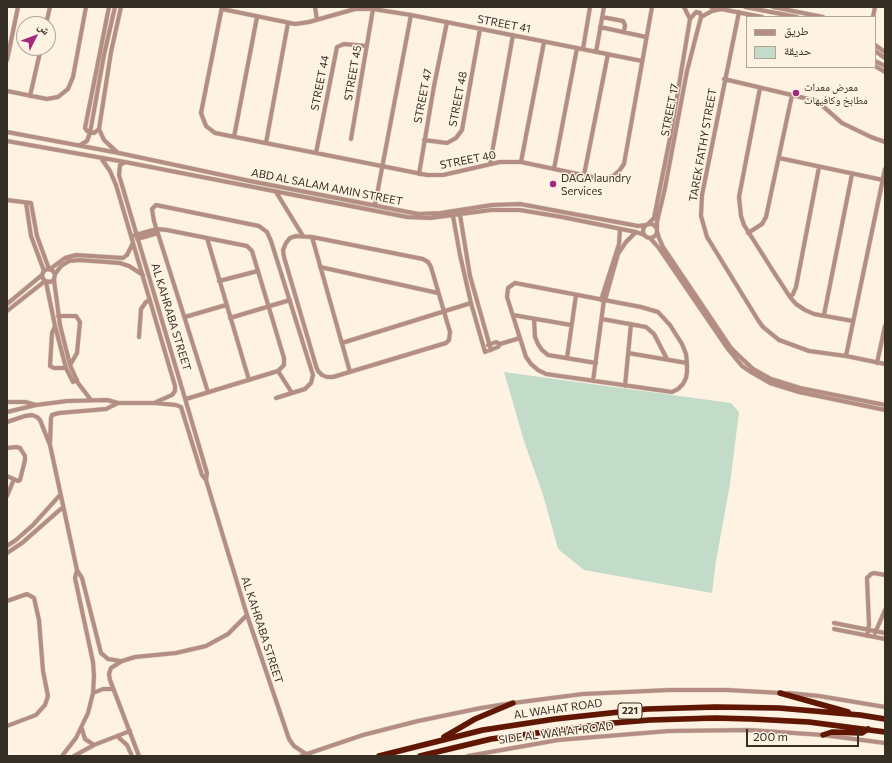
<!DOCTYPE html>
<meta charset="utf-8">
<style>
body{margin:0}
#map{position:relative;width:892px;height:763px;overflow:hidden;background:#fef3e3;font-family:Commissioner,"Noto Naskh Arabic",sans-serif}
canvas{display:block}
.frame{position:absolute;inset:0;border:8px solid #362f25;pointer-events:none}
.legend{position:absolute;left:746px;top:16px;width:130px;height:52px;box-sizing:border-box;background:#fef3e3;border:1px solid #aea597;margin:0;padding:5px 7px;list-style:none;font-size:12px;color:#362f25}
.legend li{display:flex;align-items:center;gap:8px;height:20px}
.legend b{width:20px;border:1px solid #aea597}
.north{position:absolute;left:16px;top:16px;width:40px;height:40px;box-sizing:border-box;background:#fef3e3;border:1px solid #aea597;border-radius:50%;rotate:48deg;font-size:11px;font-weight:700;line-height:16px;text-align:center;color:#362f25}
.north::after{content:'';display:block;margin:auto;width:14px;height:18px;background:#a4297d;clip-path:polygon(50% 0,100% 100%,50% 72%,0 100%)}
.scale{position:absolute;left:746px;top:729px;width:113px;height:18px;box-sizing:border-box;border:2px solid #362f25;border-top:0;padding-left:5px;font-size:12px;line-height:14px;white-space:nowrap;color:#362f25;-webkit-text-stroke:3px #fef3e3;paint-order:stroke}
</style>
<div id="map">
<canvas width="892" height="763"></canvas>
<div class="frame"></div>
<ul class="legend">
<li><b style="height:5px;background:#b48e82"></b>طريق</li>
<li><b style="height:11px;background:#c3dbc9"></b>حديقة</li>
</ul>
<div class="north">ش</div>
<div class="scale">200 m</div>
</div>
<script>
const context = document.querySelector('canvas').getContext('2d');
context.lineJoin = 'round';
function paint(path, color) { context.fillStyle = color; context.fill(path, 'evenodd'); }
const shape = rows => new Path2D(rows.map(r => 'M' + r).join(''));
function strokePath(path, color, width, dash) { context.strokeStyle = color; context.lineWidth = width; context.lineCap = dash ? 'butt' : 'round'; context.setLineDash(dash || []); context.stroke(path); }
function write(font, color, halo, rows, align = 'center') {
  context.font = font + ' Commissioner,"Noto Naskh Arabic",sans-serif'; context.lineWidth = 3; context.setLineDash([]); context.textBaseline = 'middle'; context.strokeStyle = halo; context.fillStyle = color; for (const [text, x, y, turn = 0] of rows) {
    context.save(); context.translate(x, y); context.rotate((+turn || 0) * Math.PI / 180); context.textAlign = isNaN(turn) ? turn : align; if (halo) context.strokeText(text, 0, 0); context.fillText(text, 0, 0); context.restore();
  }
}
paint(shape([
 [504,372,731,403,739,412,730,484,716,561,712,593,584,570,558,549,543,495,524,441]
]), '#c3dbc9');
const minor = shape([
 [222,7,201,113,206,126,215,133,427,175,443,175,500,162,521,162,597,178,605,178,613,176,619,171,624,164,652,7],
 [315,7,317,20],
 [711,7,762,17],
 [745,7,797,17],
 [773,7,823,17],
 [222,9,295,24,309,22,355,9,373,9,411,15,642,61],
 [739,12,702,195,701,216,707,237,758,320,763,327,779,340,809,351,846,356,885,364],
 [602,17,623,21,625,25,624,32],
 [873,17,875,7],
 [690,19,696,12,700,13,701,17],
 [46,24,50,7],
 [600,27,646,37],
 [875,45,885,52],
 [583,49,590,7],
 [875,51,885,58],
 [596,52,604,7],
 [7,60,18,7],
 [875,61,885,66],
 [875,66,885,72],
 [724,79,817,101,842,123,871,137,885,142],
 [760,88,739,197,741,216,744,225,775,274,790,297,796,304,805,310,814,314,853,321],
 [7,91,47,99,58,97,68,89,73,77,86,7],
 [30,96,41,48],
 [99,129,94,133,87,131,85,128,109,7],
 [7,132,119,153,250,181,408,212,419,214,441,213,492,205,520,204,638,226,646,225],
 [234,137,257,17],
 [351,139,373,9],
 [424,140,447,143,456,138,462,130,480,29],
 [7,141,125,162,407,217,430,218,491,210,520,210,562,217,636,232,644,235],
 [266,143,288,23],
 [80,145,87,141,90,133,104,55,115,7],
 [117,152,104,140,99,129,111,52,121,7],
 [316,153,337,47,344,44,367,46],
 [101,158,110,171,116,185,175,386,175,391,172,395,156,402],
 [779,158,883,180],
 [125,162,120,165,119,175,207,473,206,480],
 [521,162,544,42],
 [490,164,513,35],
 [554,169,577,48],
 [419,174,434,86,447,22],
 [584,175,608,54],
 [276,192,303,236],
 [7,200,31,203,37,236,49,269],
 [26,203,31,236,44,271],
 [375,205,411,15],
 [460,215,470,276,491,350],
 [453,216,460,255,471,303,485,352,498,347,500,344],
 '643 231a7 7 0 1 1 14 0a7 7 0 1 1-14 0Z',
 [648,224,654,218,671,133,690,19,684,7],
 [657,228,657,222,665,188,687,71,701,17,712,11,721,9],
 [657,231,659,238,663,247,731,348,738,355,753,369,771,379,800,388,885,405],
 [748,233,762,224,766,217,792,95],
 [132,236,157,229,167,230,247,246,252,251,284,358,284,365,278,371,186,399],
 [296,236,312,237,423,259,428,262,431,267,450,332,449,340,446,343,333,377,327,377,322,375,318,371,316,366,284,257,283,250,286,243,290,238,296,236],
 [312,237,350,372],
 [207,238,249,380],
 [650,238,659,248,728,349,742,366,751,372,770,383,799,392,885,410],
 [137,239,158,233],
 [320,267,438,293],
 [50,269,65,258,76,255,123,258,127,255,133,243],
 [55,274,52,270,47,269,43,272,42,277,45,281,50,282,54,280,55,274,61,266,69,261,79,260,120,263,129,266,143,275],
 [54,280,60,325,70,365,78,383,91,400],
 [219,281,258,271],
 [46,282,55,326,66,368,73,382,77,380],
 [515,283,641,307,658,312,670,325,682,344,686,354,687,363,687,372,686,378,683,384,678,389,672,392,546,374,538,370,531,364,526,357,507,297,508,288,515,283],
 [790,297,793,294,796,287,819,167],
 [601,300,619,244,620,229],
 [605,300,618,254,626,242,636,232],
 [7,304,42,275],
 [7,311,45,281],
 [513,315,571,325],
 [824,315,852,174],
 [58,316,76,316,80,322,77,353,70,365],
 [185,317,226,305],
 [230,318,290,300],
 [534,319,535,337,538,344,542,350,548,355,596,363],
 [602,319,646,327,654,334,667,359],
 [55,326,52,333,50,366,54,368,66,368],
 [139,337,141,309,146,302,150,300],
 [342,343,471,303],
 [488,345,496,342,500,344,520,338],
 [628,353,687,363],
 [846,356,885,169],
 [567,358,576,295],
 [877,363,885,326],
 [278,371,292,393],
 [593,381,604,300],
 [625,386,631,324],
 [208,392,154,221,152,209,156,205,259,226,267,232,271,241,313,375,311,383,305,389,276,398],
 [7,402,25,402,36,405],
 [7,412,36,405,67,401,107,400,118,403,155,403,176,405,181,407,202,475,206,480,247,615,289,739,294,746,306,754],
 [7,422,25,416,32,415,37,417,40,420,50,445,77,570,75,578,93,662,94,676,93,693,88,713,76,738,62,756],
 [50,443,51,418,52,415,59,413,106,409,118,403],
 [7,448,16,447,20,448,25,456,25,460,20,480,18,481,7,476],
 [7,496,14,479],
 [7,546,16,540,33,525,60,495],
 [7,553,22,543,63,507],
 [77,570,82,578,101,653,108,659,120,661],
 [7,601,27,594,34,598,39,620,43,671,48,696,45,705,36,715,7,726],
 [834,623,885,633],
 [834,629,885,639],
 [875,633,885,610],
 [867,636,869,625,867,578,871,574,874,573,885,575],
 [93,693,103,689,113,689],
 [788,693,819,696,885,707],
 [82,729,85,739,94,745],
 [117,736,127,745,132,756],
 [74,756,94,745,130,731],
 [139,756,110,680,109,674,111,668,122,661,135,657,176,653,206,646,228,634,247,615],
 [301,756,363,735,418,721,481,708,513,703,583,694,669,690,727,690,781,693],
 [468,756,558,740,669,731,749,730,823,735,885,743]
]);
const highway = shape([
 [780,693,848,712],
 [823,735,832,732,862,733,868,729],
 [444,737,475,719,513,703],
 [379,756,483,730,555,719,647,709,716,707,779,708,860,715,885,719],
 [420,756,491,739,613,723,650,720,715,718,752,719,809,722,885,732]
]);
strokePath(minor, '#dad0c1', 5);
strokePath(highway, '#dad0c1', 6);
strokePath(minor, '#b48e82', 4);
strokePath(highway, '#601600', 5.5);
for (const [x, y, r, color] of [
 [796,93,4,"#a4297d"],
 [553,184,4,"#a4297d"]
]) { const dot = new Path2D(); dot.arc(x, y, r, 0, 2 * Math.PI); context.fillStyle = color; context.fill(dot); strokePath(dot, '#fef3e3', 1.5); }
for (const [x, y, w] of [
 [630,711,24]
]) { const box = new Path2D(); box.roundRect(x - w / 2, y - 8, w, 16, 3); context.fillStyle = '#fef3e3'; context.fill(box); strokePath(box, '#362f25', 1); }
write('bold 10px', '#362f25', null, [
 ["221",630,711]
]);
write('11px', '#362f25', '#fef3e3', [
 ["STREET 41",504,24,11],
 ["STREET 45",353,73,-80],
 ["STREET 44",320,83,-79],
 ["STREET 47",423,96,-79],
 ["STREET 48",458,99,-79],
 ["STREET 17",670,110,-79],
 ["TAREK FATHY STREET",703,145,-80],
 ["STREET 40",468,160,-11],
 ["ABD AL SALAM AMIN STREET",327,187,11],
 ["AL KAHRABA STREET",171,317,73],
 ["AL KAHRABA STREET",262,630,72],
 ["AL WAHAT ROAD",558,709,-8],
 ["SIDE AL WAHAT ROAD",556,733,-7]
]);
write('11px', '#362f25', '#fef3e3', [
 ["معرض معدات",804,87],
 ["مطابخ وكافيهات",804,100],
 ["DAGA laundry",561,178],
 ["Services",561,191]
], 'left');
</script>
